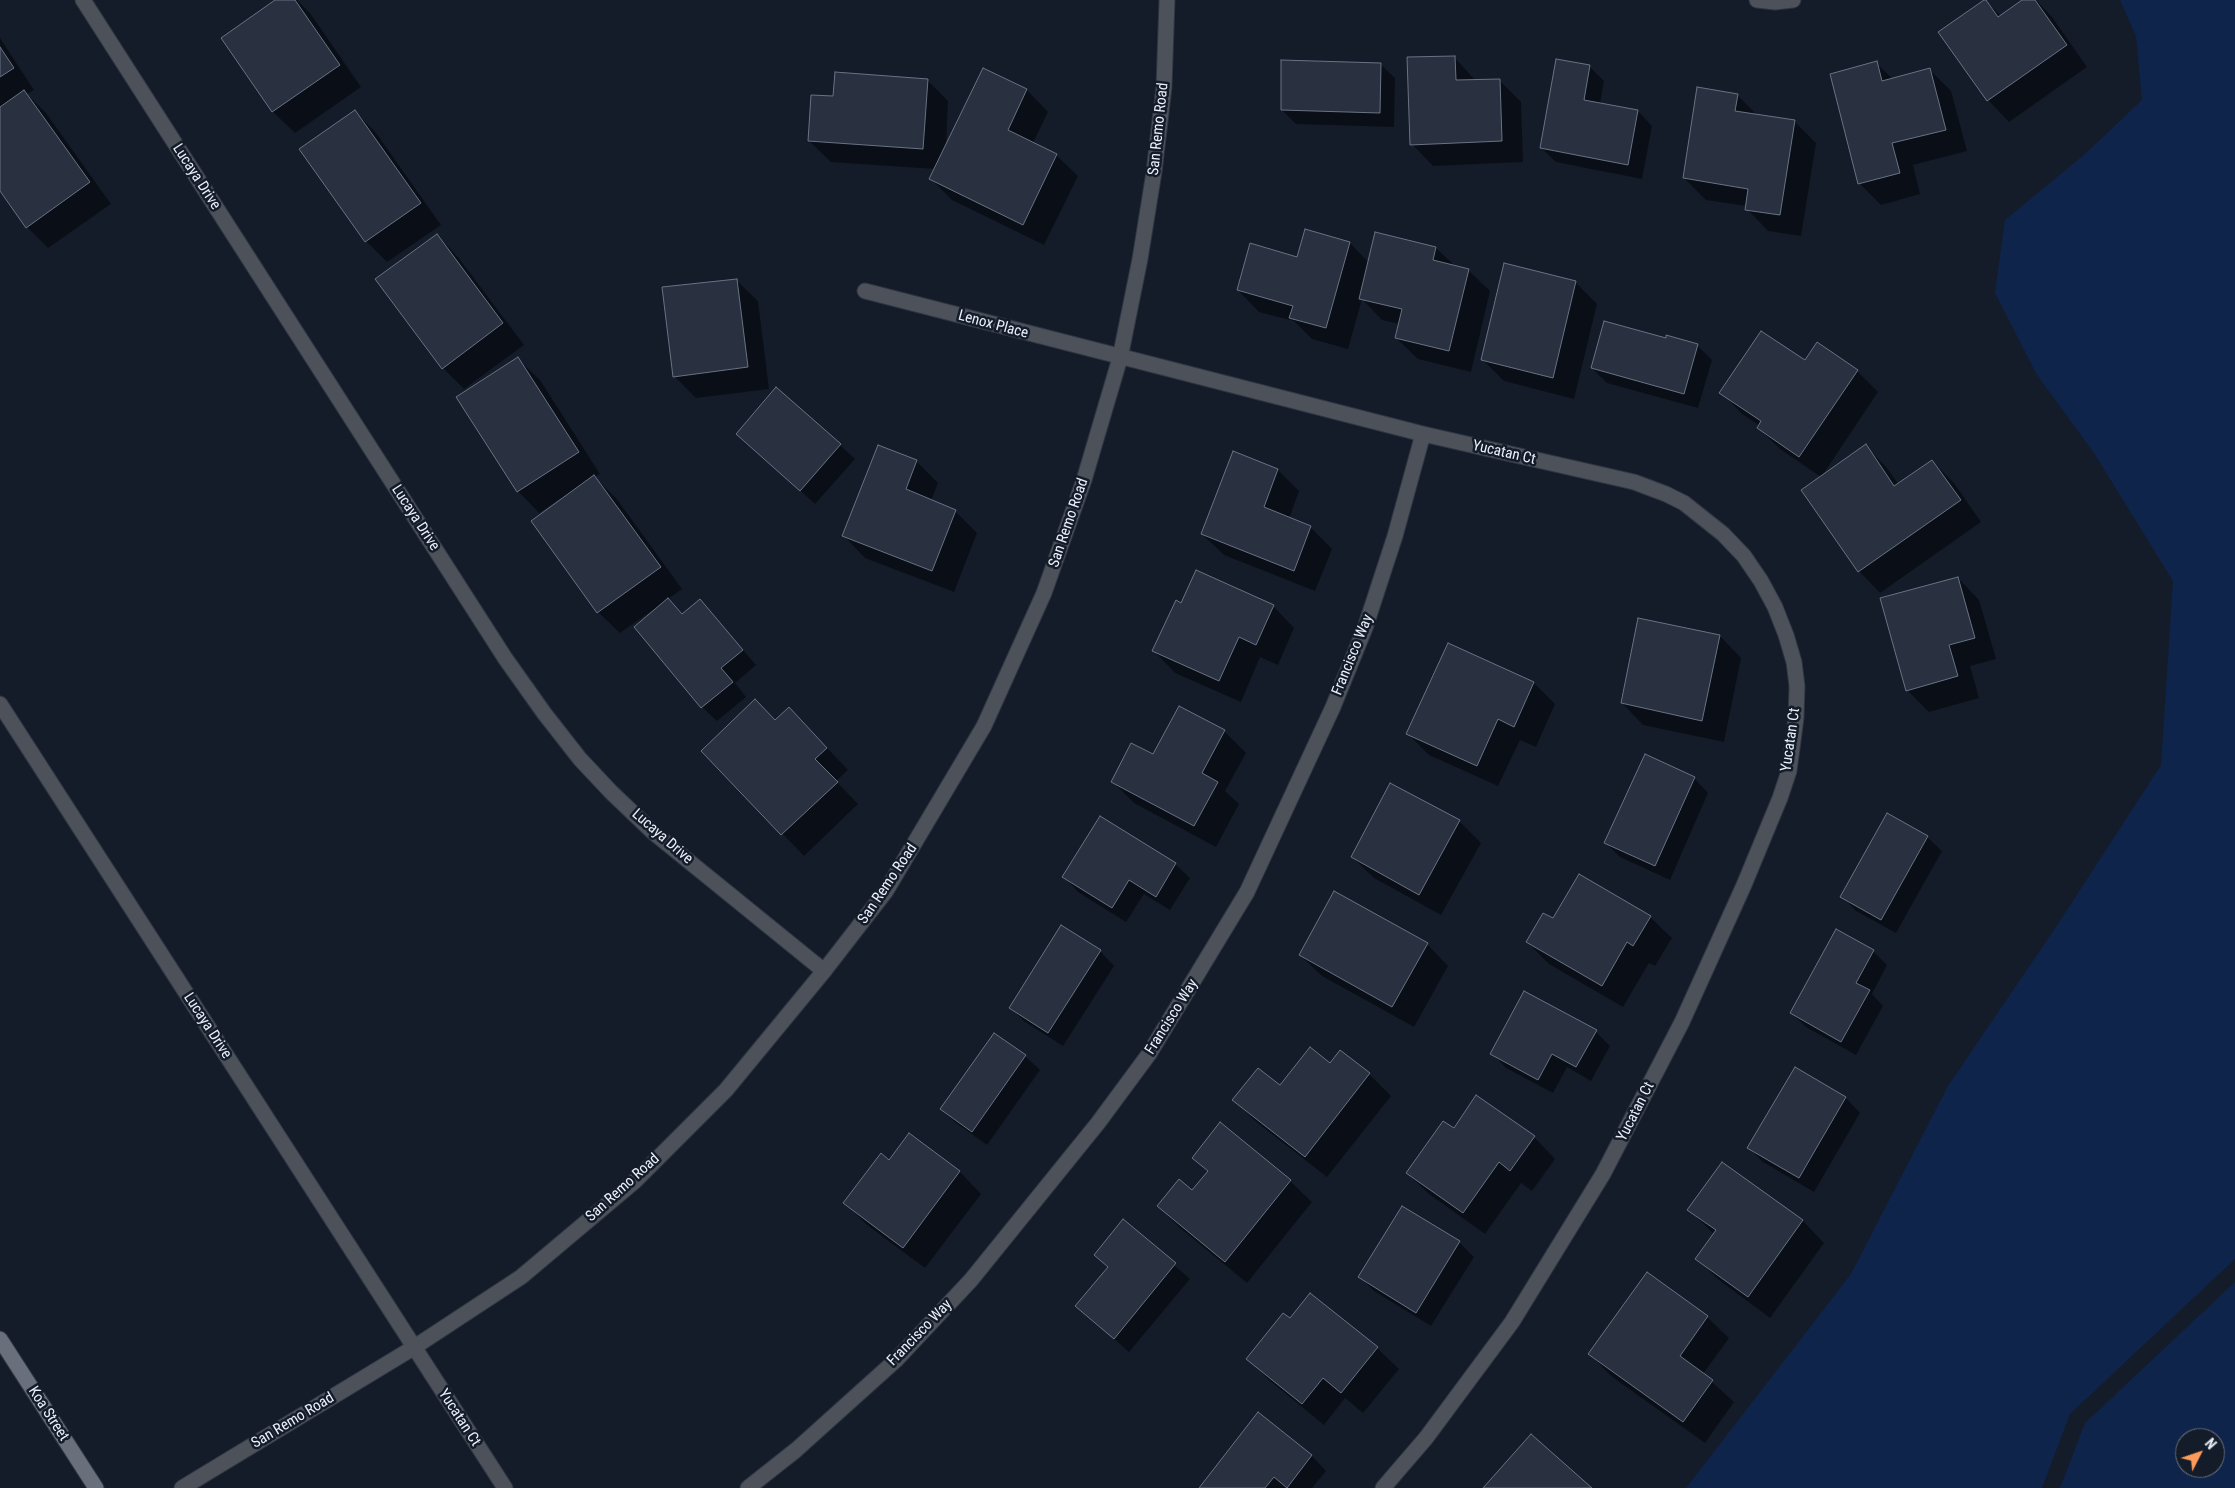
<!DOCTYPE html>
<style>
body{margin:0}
#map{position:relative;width:2235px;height:1488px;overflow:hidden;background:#141c2a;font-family:"Roboto Condensed",sans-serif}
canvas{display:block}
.north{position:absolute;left:2175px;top:1428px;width:50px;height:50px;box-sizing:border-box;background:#141c2a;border:1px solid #6a717e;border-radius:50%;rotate:49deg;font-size:14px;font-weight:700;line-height:20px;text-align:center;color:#ebf1fb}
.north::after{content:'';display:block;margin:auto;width:18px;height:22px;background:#ff9b5a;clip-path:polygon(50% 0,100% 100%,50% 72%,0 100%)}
</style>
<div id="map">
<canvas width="2235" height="1488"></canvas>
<div class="north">N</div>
</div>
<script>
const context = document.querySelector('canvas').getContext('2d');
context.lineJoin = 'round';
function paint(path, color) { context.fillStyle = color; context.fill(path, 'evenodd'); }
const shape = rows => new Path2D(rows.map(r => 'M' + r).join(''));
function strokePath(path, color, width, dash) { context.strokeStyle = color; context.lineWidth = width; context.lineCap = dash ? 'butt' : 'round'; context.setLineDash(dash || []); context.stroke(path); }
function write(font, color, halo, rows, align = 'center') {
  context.font = font + ' "Roboto Condensed",sans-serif'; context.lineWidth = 5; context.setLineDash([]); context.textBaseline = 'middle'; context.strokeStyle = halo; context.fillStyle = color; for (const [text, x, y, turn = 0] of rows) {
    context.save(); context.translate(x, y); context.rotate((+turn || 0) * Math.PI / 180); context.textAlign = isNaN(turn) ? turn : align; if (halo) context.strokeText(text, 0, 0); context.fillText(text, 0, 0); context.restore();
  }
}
paint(shape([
 [2120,0,2235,0,2235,1259,2070,1414,2042,1488,1686,1488,1851,1274,1948,1086,2058,924,2161,765,2173,581,2094,453,2037,375,1995,293,2005,220,2085,154,2142,100,2136,36],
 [2235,1282,2235,1488,2060,1488,2085,1423],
 [2185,1438,2215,1438,2215,1468,2185,1468]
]), '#0f244b');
paint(shape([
 [277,0,297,0,310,13,361,87,295,133,273,112,222,38],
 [1985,0,2001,16,2025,0,2036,0,2052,17,2087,67,2009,122,1988,100],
 [0,38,34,90,27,94,46,113,111,204,48,248,27,227,0,189],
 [1454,57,1476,81,1499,80,1521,102,1523,162,1433,166,1412,144],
 [1557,60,1590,67,1604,81,1600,104,1638,111,1652,126,1642,179,1556,162,1541,148],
 [1876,63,1893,79,1930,70,1951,91,1967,151,1913,165,1920,194,1881,205,1859,183],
 [1380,64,1395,78,1394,127,1296,124,1282,110],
 [983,69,1027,90,1048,112,1033,143,1056,155,1078,176,1044,245,952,200,931,179,935,169,831,162,809,141,834,97,927,80,948,101,946,147],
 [1737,95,1758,116,1794,121,1816,143,1801,236,1768,231,1747,209,1747,206,1706,200,1684,178],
 [355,111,376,133,441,225,387,262,366,241],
 [1306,231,1350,243,1369,263,1376,233,1436,248,1455,266,1468,270,1490,291,1471,372,1418,359,1396,338,1399,324,1382,320,1362,299,1348,349,1312,339,1294,321,1259,312,1238,290,1298,258],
 [437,235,458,257,524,345,464,389,443,368],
 [736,280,758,301,769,389,696,398,674,376],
 [1575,282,1597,304,1574,399,1504,381,1483,360],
 [1697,345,1712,360,1698,408,1607,383,1592,368],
 [518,359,540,380,600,474,594,477,616,498,682,589,668,599,683,614,700,600,756,665,735,683,746,697,717,721,702,707,654,609,620,633,598,612,561,498,539,513,518,491],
 [1805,362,1857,371,1878,392,1822,476,1866,446,1887,468,1899,485,1932,461,1954,483,1981,522,1880,593,1859,571,1821,477,1780,449,1758,428,1760,426,1742,414,1721,392],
 [738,434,840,445,855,459,815,504],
 [1234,453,1278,470,1299,491,1289,519,1310,527,1332,549,1315,591,1224,555,1202,534],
 [916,461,938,483,931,501,955,511,977,533,954,592,865,558,844,536],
 [1958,578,1979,600,1996,659,1970,666,1979,698,1929,712,1907,690],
 [1182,604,1273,606,1294,628,1278,665,1260,657,1241,702,1175,673,1154,651],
 [1720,636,1741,658,1724,742,1643,725,1622,703],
 [1534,683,1555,704,1536,747,1520,740,1498,786,1429,755,1408,734],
 [776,722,810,730,848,770,836,781,858,804,804,856,703,751],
 [1224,731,1246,753,1225,791,1239,804,1216,847,1134,803,1112,781,1153,756],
 [1694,778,1708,793,1670,880,1620,857,1606,843],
 [1888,814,1927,837,1942,851,1896,933,1856,911,1842,896],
 [1459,821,1481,843,1441,915,1374,878,1352,857],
 [1175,864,1190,878,1170,910,1144,894,1126,922,1078,892,1064,877],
 [1650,917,1672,938,1655,966,1649,963,1623,1007,1549,964,1527,942,1553,920],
 [1427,944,1448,966,1414,1027,1322,976,1300,955],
 [1100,951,1114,966,1063,1046,1025,1022,1011,1008],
 [1873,951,1887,965,1872,994,1883,1006,1856,1055,1806,1027,1791,1013],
 [1596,1032,1610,1046,1591,1081,1567,1067,1553,1093,1506,1068,1492,1053],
 [1340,1052,1369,1074,1391,1096,1327,1177,1255,1121,1234,1100,1280,1087,1330,1064],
 [1025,1056,1040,1070,987,1145,956,1123,941,1109],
 [1795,1068,1846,1098,1860,1113,1814,1192,1763,1162,1749,1148],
 [1454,1130,1534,1137,1555,1159,1532,1191,1521,1183,1485,1234,1429,1194,1407,1173],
 [909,1134,960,1172,981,1194,925,1268,867,1225,845,1203,889,1161],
 [1194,1158,1290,1181,1312,1202,1247,1283,1180,1228,1158,1206,1193,1192,1208,1172],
 [1722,1163,1803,1221,1824,1243,1770,1318,1719,1280,1697,1259,1714,1234,1689,1210],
 [1402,1208,1459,1242,1474,1257,1431,1326,1374,1291,1360,1277],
 [1123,1221,1190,1279,1129,1352,1077,1306,1108,1268,1095,1255],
 [1707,1317,1729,1338,1703,1374,1734,1402,1705,1443,1611,1376,1590,1354],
 [1290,1319,1377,1348,1399,1369,1363,1413,1345,1398,1324,1425,1269,1380,1248,1359],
 [1259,1414,1312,1456,1326,1471,1312,1488,1200,1488]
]), '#0007');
const building = shape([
 [275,0,295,0,340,65,272,112,221,38,275,0],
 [1984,0,1986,0,1998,17,2022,0,2035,0,2067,45,1987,101,1938,32,1984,0],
 [0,47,14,68,0,77,0,47],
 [1455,56,1456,80,1500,79,1502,141,1410,145,1407,57,1455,56],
 [1556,59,1590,65,1584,100,1638,110,1628,165,1540,148,1556,59],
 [1281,60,1381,63,1380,113,1281,110,1281,60],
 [1877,61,1882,81,1930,68,1946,130,1892,143,1900,173,1858,184,1830,74,1877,61],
 [983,68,1027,89,1008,130,1057,154,1023,225,929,179,983,68],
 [835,72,928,79,923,149,808,141,811,95,833,96,835,72],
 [1697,87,1738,94,1735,111,1795,120,1780,215,1745,210,1748,189,1683,178,1697,87],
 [24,90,90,182,26,228,0,191,0,107,24,90],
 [355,110,421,203,365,242,299,149,355,110],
 [1305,229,1350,242,1326,328,1289,318,1293,306,1237,290,1250,243,1297,257,1305,229],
 [1375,232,1436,247,1433,260,1469,269,1449,351,1395,338,1402,309,1359,299,1375,232],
 [437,234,503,323,442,369,375,279,437,234],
 [1504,263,1576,281,1553,378,1481,360,1504,263],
 [737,279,748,367,673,377,662,287,737,279],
 [1604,321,1666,338,1666,335,1698,344,1684,394,1591,368,1604,321],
 [1761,331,1805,360,1817,342,1858,370,1799,457,1757,428,1761,421,1719,393,1761,331],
 [518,357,579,452,517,492,456,397,518,357],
 [776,387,841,444,800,491,736,434,776,387],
 [1866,444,1894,486,1932,460,1961,500,1858,572,1801,490,1866,444],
 [878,445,917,460,906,489,956,510,932,571,842,536,878,445],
 [1233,451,1278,469,1264,507,1311,526,1294,571,1201,534,1233,451],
 [594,475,661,567,597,613,531,521,594,475],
 [1196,570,1274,605,1256,645,1239,637,1219,681,1152,651,1176,600,1181,603,1196,570],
 [1958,577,1975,638,1949,645,1958,676,1906,691,1880,598,1958,577],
 [668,598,682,614,700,599,743,650,721,668,733,682,701,708,634,627,668,598],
 [1638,618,1720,635,1702,721,1621,703,1638,618],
 [1448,643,1534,682,1514,727,1498,719,1477,766,1406,734,1448,643],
 [755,699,775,720,789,707,827,748,815,759,838,782,781,835,701,751,755,699],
 [1179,706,1225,730,1202,773,1218,782,1194,826,1111,782,1131,743,1153,754,1179,706],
 [1645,754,1695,777,1655,866,1604,843,1645,754],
 [1390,783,1460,820,1419,895,1351,857,1390,783],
 [1887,813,1928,836,1881,920,1840,897,1887,813],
 [1100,816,1176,863,1156,897,1129,880,1112,908,1062,877,1100,816],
 [1579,874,1651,916,1633,946,1627,942,1602,986,1526,942,1543,913,1553,918,1579,874],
 [1334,891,1428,943,1392,1007,1299,955,1334,891],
 [1061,925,1101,950,1048,1033,1009,1008,1061,925],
 [1836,929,1874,950,1856,983,1870,990,1841,1042,1790,1013,1836,929],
 [1524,991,1597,1030,1576,1067,1552,1054,1538,1080,1490,1054,1524,991],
 [994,1033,1026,1055,972,1132,940,1109,994,1033],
 [1310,1047,1330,1063,1340,1050,1370,1073,1305,1157,1232,1100,1258,1068,1280,1085,1310,1047],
 [1795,1067,1846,1097,1799,1178,1747,1148,1795,1067],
 [1476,1095,1535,1136,1510,1171,1499,1162,1463,1213,1406,1173,1443,1121,1454,1128,1476,1095],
 [1220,1122,1291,1180,1225,1262,1157,1206,1179,1179,1192,1190,1208,1171,1192,1158,1220,1122],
 [909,1133,960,1171,903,1248,843,1203,881,1153,889,1160,909,1133],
 [1722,1162,1803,1220,1748,1297,1695,1259,1716,1230,1687,1210,1722,1162],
 [1402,1206,1460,1241,1416,1313,1358,1277,1402,1206],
 [1123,1219,1176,1263,1114,1339,1075,1306,1108,1267,1094,1255,1123,1219],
 [1647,1272,1708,1316,1680,1356,1713,1380,1683,1422,1588,1354,1647,1272],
 [1310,1293,1378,1347,1341,1393,1323,1378,1302,1404,1246,1359,1283,1313,1290,1318,1310,1293],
 [1258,1412,1312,1455,1287,1488,1274,1477,1265,1488,1199,1488,1258,1412],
 [1531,1434,1592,1488,1483,1488,1531,1434]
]);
paint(building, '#293141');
strokePath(building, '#697384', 1);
const minor = shape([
 [83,0,505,658,544,713,580,759,611,792,654,833,824,971],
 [1757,0,1775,2,1793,0],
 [865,291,1423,434,1634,482,1666,494,1684,503,1723,534,1744,556,1761,581,1775,607,1786,635,1794,662,1797,686,1796,718,1789,771,1780,798,1744,885,1682,1022,1603,1174,1512,1322,1426,1438,1383,1488],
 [0,704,505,1488],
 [748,1488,796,1450,896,1360,971,1280,1098,1123,1149,1054,1247,892,1333,707,1365,628,1395,536,1423,434]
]);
const tertiary = shape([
 [182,1488,413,1348,521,1277,635,1181,726,1090,824,971,886,891,984,726,1044,593,1084,480,1120,358,1140,259,1154,172,1164,87,1167,0]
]);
const secondary = shape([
 [0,1339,96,1488]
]);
strokePath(minor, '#2e3643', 17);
strokePath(tertiary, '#2e3643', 17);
strokePath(secondary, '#2e3643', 17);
strokePath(minor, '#4d5159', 15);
strokePath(tertiary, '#4d5159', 15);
strokePath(secondary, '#69707c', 15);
write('15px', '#ebf1fb', '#141c2a', [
 ["San Remo Road",1159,129,-84],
 ["Lucaya Drive",196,177,57],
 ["Lenox Place",993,325,15],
 ["Yucatan Ct",1504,453,13],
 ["Lucaya Drive",415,518,57],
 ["San Remo Road",1069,523,-71],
 ["Francisco Way",1353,655,-68],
 ["Yucatan Ct",1791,740,-82],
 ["Lucaya Drive",662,837,41],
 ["San Remo Road",888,884,-56],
 ["Francisco Way",1172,1017,-58],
 ["Lucaya Drive",207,1026,57],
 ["Yucatan Ct",1636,1112,-63],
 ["San Remo Road",623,1188,-42],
 ["Francisco Way",920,1333,-46],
 ["Koa Street",48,1414,57],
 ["Yucatan Ct",459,1418,57],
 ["San Remo Road",293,1421,-31]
]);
</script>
